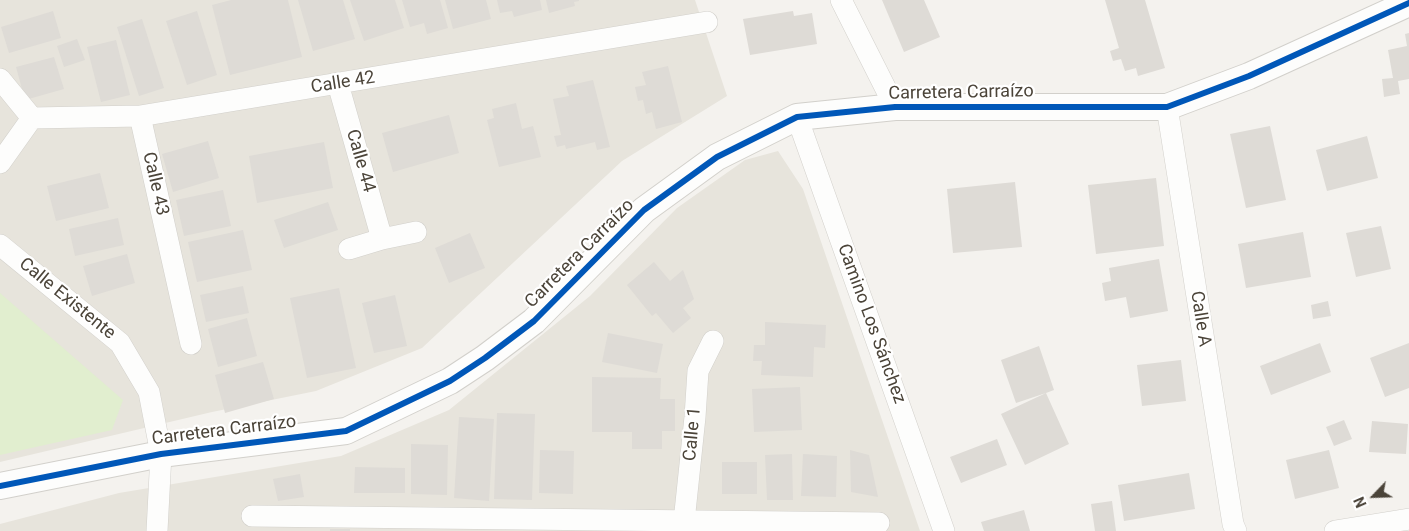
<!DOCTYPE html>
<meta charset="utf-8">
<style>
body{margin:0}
#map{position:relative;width:1409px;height:531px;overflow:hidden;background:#f4f2ee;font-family:Roboto,sans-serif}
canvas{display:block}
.north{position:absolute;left:1349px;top:471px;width:50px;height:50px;-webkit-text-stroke:4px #fff;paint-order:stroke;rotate:246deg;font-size:14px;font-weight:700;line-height:20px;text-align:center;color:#4b4439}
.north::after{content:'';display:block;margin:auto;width:18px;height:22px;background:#4b4439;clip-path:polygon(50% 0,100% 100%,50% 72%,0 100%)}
</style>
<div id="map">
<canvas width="1409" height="531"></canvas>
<div class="north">N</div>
</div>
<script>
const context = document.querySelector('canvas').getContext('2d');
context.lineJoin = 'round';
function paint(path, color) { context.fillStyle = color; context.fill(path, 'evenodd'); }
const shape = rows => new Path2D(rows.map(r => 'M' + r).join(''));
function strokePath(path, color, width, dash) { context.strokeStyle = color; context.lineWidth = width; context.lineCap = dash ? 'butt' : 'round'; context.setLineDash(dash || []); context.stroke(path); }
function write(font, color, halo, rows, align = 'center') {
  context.font = font + ' Roboto,sans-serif'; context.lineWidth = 4.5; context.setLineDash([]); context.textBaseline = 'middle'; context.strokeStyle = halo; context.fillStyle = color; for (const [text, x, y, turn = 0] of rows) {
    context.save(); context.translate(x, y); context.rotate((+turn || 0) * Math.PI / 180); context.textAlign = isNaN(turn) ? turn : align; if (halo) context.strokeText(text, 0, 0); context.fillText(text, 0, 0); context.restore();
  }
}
paint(shape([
 [0,0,695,0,727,96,622,161,422,348,316,391,212,412,0,462],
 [778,151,803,189,920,531,0,531,0,524,119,493,341,456,449,410,590,296,677,208,745,160]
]), '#e7e4dc');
paint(shape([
 [0,293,123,400,112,430,0,455]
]), '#e1eecf');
paint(shape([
 [231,0,288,0,302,57,230,75,212,5],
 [298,0,343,0,355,39,313,51],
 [350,0,395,0,404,28,364,41],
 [402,0,440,0,448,28,427,34,424,23,410,27],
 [445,0,486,0,491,19,453,29],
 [497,0,540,0,542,10,514,17,512,11,500,13],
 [546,0,579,0,579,1,574,2,575,6,549,13],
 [882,0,924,0,940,37,904,52],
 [1105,0,1145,0,1165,68,1138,76,1136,68,1125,71,1121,59,1113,61,1110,51,1119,48],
 [53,11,61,38,9,53,1,27],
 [197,11,217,75,187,85,166,21],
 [793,11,794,16,812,13,817,44,750,55,743,19],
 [142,19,164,88,139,96,117,27],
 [1409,33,1409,79,1398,81,1400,94,1384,97,1382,79,1393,78,1388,50,1407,46,1405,34],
 [77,39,85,60,64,67,57,46],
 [116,40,130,95,101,102,87,47],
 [54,57,64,89,25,100,16,67],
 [668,66,682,122,656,129,652,112,646,114,643,100,638,101,635,87,646,85,642,72],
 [593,80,610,147,597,150,595,142,566,149,565,145,557,147,554,136,561,135,553,99,569,96,566,86],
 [516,103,522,129,533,126,541,157,499,167,487,120,494,118,492,109],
 [449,115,459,153,393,172,382,133],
 [1270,126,1286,200,1246,208,1230,134],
 [1367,136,1378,178,1327,191,1316,150],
 [208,141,219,178,173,192,162,154],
 [324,142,333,188,257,203,249,156],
 [100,173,109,208,56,221,47,186],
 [1156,178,1164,246,1096,254,1088,185],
 [1015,182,1022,247,953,253,947,189],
 [223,190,231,226,184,236,176,200],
 [328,202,338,230,284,248,274,220],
 [118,218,124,245,75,256,69,229],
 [1381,226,1391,269,1356,277,1346,233],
 [243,230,252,270,197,282,188,242],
 [1303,232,1311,277,1246,288,1238,244],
 [470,233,485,268,449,283,435,248],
 [127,254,135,283,92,296,83,266],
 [1159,259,1168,311,1130,318,1126,297,1105,301,1102,283,1111,281,1109,268],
 [654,262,670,281,683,270,694,299,683,308,691,318,673,333,656,313,652,316,627,285],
 [243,286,249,313,206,322,200,295],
 [339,288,356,368,307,378,290,298],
 [395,295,407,346,374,353,362,303],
 [1328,301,1331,316,1313,319,1311,305],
 [247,318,257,356,218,367,208,329],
 [765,322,826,325,825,348,814,347,813,377,761,375,762,361,753,361,754,345,765,345],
 [608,333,663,344,657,373,602,362],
 [1320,343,1331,372,1271,395,1260,366],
 [1409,343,1409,388,1385,397,1370,358],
 [1039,346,1054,390,1046,393,1069,444,1025,465,1001,414,1046,393,1016,403,1001,360],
 [1181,360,1186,401,1142,406,1137,365],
 [263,362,274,399,225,413,215,375],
 [592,377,661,378,660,399,675,399,675,431,662,431,662,449,632,449,632,432,592,432],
 [800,387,802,430,754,432,752,389],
 [497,413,535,414,532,500,494,499],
 [459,417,494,419,489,501,454,498],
 [1344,420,1352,439,1334,446,1326,427],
 [1372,421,1408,424,1406,454,1369,452],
 [997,439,1007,465,961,483,950,457],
 [411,444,448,445,447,495,411,494],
 [540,450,574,451,573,494,539,493],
 [850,450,869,455,878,497,851,492],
 [1329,450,1339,488,1295,499,1286,460],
 [792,454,793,500,767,500,765,455],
 [803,454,837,456,836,497,801,496],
 [722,462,757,462,757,494,722,494],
 [355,467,405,468,405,493,354,493],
 [1189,473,1195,509,1124,521,1118,485],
 [300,474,304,497,278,501,273,479],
 [1112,501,1116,531,1095,531,1091,504],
 [1024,510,1030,531,984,531,981,522],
 [330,529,350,529,350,531,330,531]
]), '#dedbd6');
const minor = shape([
 [841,0,895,107],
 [0,79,32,118],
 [338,84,382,239],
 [1167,107,1233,524,1236,531],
 [140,116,191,344],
 [797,117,944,531],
 [0,163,32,118,140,116,707,22],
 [0,245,120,343,149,392,161,454,157,531],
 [349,249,382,239,416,232],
 [252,516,879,523],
 [683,531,695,417,698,371,713,341],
 [1335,531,1409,519]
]);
const tertiary = shape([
 [0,486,161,454,346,431,450,381,485,358,534,321,644,210,717,157,797,117,895,107,1167,107,1249,76,1409,3]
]);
strokePath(minor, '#d2d0cb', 22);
strokePath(tertiary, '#d2d0cb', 28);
strokePath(minor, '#fdfdfc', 21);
strokePath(tertiary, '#fdfdfc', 26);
strokePath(shape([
 [0,486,161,454,346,431,450,381,485,358,534,321,644,210,717,157,797,117,895,107,1167,107,1249,76,1409,3]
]), '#0057b8', 6);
write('18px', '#4b4439', '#fff', [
 ["Calle 42",343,83,-9],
 ["Carretera Carraízo",961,93,-1],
 ["Calle 44",360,161,74],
 ["Calle 43",155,184,77],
 ["Carretera Carraízo",580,254,-45],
 ["Calle Existente",67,299,39],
 ["Calle A",1200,319,81],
 ["Camino Los Sánchez",871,324,70],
 ["Carretera Carraízo",224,431,-7],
 ["Calle 1",693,434,-85]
]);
</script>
